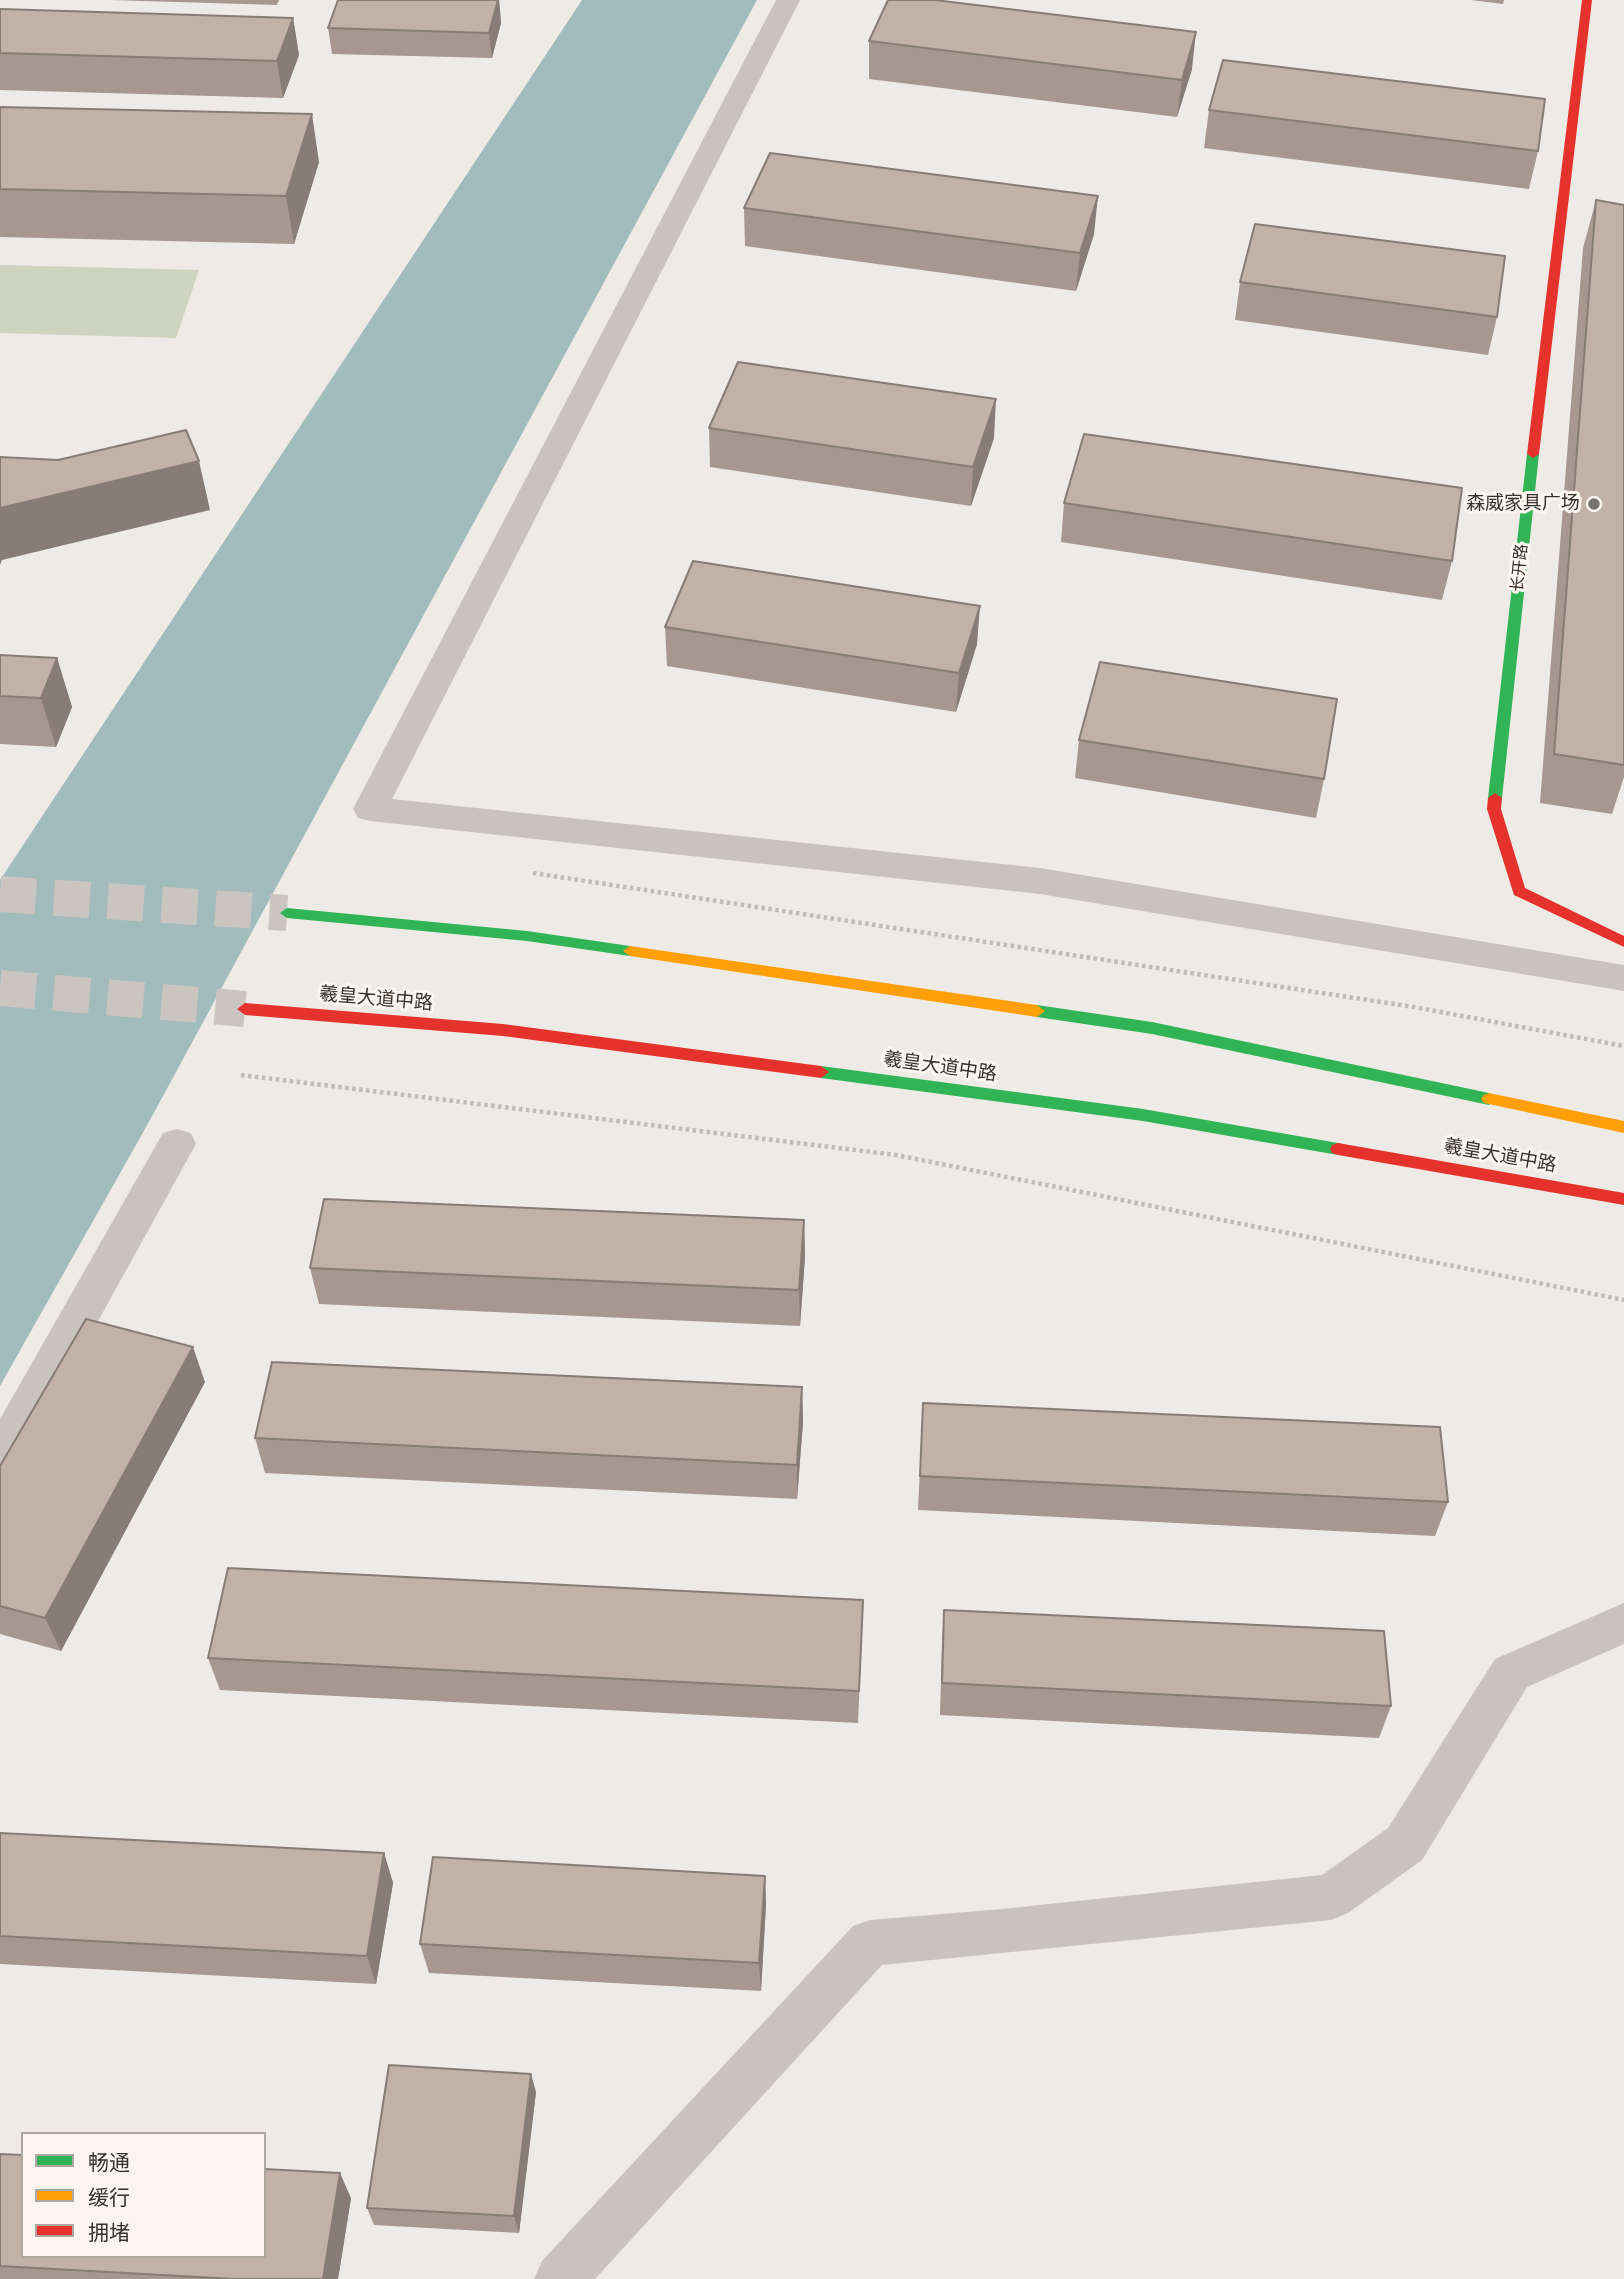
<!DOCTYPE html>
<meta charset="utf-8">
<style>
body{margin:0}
#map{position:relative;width:1624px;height:2279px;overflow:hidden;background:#eeeae5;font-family:Karla,"Noto Sans SC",sans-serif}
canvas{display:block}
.legend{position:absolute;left:21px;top:2132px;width:245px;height:126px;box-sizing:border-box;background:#faf5ee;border:2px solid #ada7a0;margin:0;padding:9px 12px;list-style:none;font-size:21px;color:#39312b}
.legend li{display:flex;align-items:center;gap:14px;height:35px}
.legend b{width:35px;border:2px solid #ada7a0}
</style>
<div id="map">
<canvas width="1624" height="2279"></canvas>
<ul class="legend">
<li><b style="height:9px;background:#30b455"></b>畅通</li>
<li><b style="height:9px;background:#ff9f0a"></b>缓行</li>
<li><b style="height:9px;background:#e5322d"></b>拥堵</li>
</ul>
</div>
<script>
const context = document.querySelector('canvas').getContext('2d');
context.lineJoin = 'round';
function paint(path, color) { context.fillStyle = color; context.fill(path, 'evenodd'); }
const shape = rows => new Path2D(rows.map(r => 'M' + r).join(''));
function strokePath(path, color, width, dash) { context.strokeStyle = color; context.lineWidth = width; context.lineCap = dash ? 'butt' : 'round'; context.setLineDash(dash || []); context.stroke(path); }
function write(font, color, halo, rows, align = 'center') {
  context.font = font + ' Karla,"Noto Sans SC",sans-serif'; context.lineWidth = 6; context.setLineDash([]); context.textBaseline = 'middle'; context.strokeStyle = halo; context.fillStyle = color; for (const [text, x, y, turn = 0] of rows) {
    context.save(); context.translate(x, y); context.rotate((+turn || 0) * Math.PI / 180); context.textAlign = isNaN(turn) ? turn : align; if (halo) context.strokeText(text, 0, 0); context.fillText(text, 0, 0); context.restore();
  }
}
paint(shape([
 [0,265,199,270,176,338,0,333]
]), '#ced3c0');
paint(shape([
 [582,0,757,0,150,1120,0,1386,0,880]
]), '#a2bcbe');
strokePath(shape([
 [0,894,287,913],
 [0,988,245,1009]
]), '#cac5c0', 36, [36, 18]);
strokePath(shape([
 [533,873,1414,1007,1624,1046],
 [241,1075,896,1155,1624,1300]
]), '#c0bbb6', 4.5, [3.5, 3.5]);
paint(shape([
 [776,0,800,0,392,799,1040,868,1624,965,1624,991,1040,894,370,821,358,818,353,809,776,0],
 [177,1129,191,1133,196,1144,15,1471,0,1476,0,1419,163,1133,177,1129],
 [1624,1603,1624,1644,1527,1687,1422,1860,1348,1913,1331,1920,882,1965,595,2279,534,2279,542,2261,853,1926,870,1920,1002,1909,1322,1875,1388,1828,1495,1659,1624,1603]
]), '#c8c3bd');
paint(shape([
 [1533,450,1539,454,1502,798,1495,803,1488,798,1527,454,1533,450],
 [287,908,527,931,630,946,637,951,630,956,527,941,287,918,280,913,287,908],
 [1037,1005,1152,1022,1489,1093,1497,1099,1489,1105,1152,1034,1037,1017,1029,1011,1037,1005],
 [821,1066,1143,1109,1338,1143,1344,1145,1346,1149,1344,1153,1338,1155,1143,1121,821,1078,813,1072,821,1066]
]), '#30b455');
paint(shape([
 [630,946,1037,1005,1045,1011,1037,1017,630,956,623,951,630,946],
 [1489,1093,1624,1121,1624,1133,1484,1103,1481,1099,1484,1095,1489,1093]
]), '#ff9f0a');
paint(shape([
 [1582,0,1592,0,1539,454,1533,458,1527,454,1582,0],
 [1495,793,1502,798,1501,809,1525,888,1624,936,1624,947,1514,895,1487,809,1488,798,1495,793],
 [245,1003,503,1024,821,1066,829,1072,821,1078,503,1036,245,1015,237,1009,245,1003],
 [1338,1143,1624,1193,1624,1205,1338,1155,1332,1153,1330,1149,1332,1145,1338,1143]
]), '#e5322d');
paint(shape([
 [110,0,279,0,277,5],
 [338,0,499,0,501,23,492,58,332,54,328,28],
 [1471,0,1504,0,1503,4],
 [0,9,293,18,299,55,283,98,0,90],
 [869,41,1192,69,1177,117,869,79],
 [0,107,319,162,294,244,0,237],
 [1209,110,1538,151,1529,189,1204,148],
 [1596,200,1624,205,1624,777,1612,814,1540,803,1583,248],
 [744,208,1094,234,1076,291,745,246],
 [1240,282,1497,317,1488,355,1235,320],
 [709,428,994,438,971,506,710,467],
 [1064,503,1452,561,1442,600,1061,542],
 [665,627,977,644,956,712,667,666],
 [0,655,57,658,72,707,56,747,0,744],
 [1079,740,1324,779,1316,818,1075,778],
 [804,1220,805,1257,800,1326,319,1304,310,1268],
 [205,1382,61,1651,0,1634,0,1466],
 [802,1387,803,1422,797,1499,265,1473,255,1438],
 [923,1403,1448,1502,1435,1536,918,1510],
 [944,1610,1391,1706,1379,1738,940,1715,942,1642],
 [862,1633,858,1723,220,1690,208,1658],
 [0,1833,384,1853,393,1883,376,1984,0,1964],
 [765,1876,766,1905,761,1991,429,1973,420,1944],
 [536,2092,519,2233,374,2225,367,2208],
 [0,2154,351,2198,338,2279,0,2279]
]), '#a69890');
paint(shape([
 [498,0,499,0,501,23,492,58,489,33],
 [293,18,299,55,283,98,277,61],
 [1196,32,1192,69,1177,117,1182,80],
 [312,114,319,162,294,244,286,196],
 [1098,196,1094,234,1076,291,1080,253],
 [996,399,994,438,971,506,973,467],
 [199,461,210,510,2,560,0,565,0,508],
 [980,606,977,644,956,712,959,673],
 [57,658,72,707,56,747,41,698],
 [804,1220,805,1257,800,1326,799,1290],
 [193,1347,205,1382,61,1651,45,1618],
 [802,1387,803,1422,797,1499,797,1465],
 [384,1853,393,1883,376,1984,367,1956],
 [765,1876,766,1905,761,1991,759,1963],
 [531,2074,536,2092,519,2233,514,2216],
 [340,2173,351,2198,338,2279,323,2279]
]), '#877c76');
const building = shape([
 [338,0,498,0,489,33,328,28,338,0],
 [888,0,935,0,1196,32,1182,80,869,41,888,0],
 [0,9,293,18,277,61,0,53,0,9],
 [1223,60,1545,99,1538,151,1209,110,1223,60],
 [0,107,312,114,286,196,0,189,0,107],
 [770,153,1098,196,1080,253,744,208,770,153],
 [1596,200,1624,205,1624,765,1554,754,1596,200],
 [1255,224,1505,256,1497,317,1240,282,1255,224],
 [738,362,996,399,973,467,709,428,738,362],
 [186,430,199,461,0,508,0,457,58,460,186,430],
 [1084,434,1462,488,1452,561,1064,503,1084,434],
 [693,561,980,606,959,673,665,627,693,561],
 [0,655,57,658,41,698,0,696,0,655],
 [1100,662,1337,699,1324,779,1079,740,1100,662],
 [324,1199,804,1220,799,1290,310,1268,324,1199],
 [86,1319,193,1347,45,1618,0,1606,0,1466,86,1319],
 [272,1362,802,1387,797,1465,255,1438,272,1362],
 [923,1403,1440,1427,1448,1502,920,1476,923,1403],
 [228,1568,863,1600,859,1691,208,1658,228,1568],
 [944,1610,1384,1631,1391,1706,942,1683,944,1610],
 [0,1833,384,1853,367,1956,0,1936,0,1833],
 [433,1857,765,1876,759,1963,420,1944,433,1857],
 [389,2065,531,2074,514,2216,367,2208,389,2065],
 [0,2154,23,2155,23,2256,264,2256,264,2169,340,2173,323,2279,234,2279,0,2266,0,2154]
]);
paint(building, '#c1b1a8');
strokePath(building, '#877c76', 2);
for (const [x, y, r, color] of [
 [1594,504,7,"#78726c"]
]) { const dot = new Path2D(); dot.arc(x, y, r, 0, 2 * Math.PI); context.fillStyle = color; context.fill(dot); strokePath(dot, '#faf5ee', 2.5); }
write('16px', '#39312b', '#faf5ee', [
 ["长开路",1520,568,-84]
]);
write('19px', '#39312b', '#faf5ee', [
 ["森威家具广场",1580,504]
], 'right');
write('19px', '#39312b', '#faf5ee', [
 ["羲皇大道中路",376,999,5],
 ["羲皇大道中路",940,1067,8],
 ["羲皇大道中路",1500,1156,10]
]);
</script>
